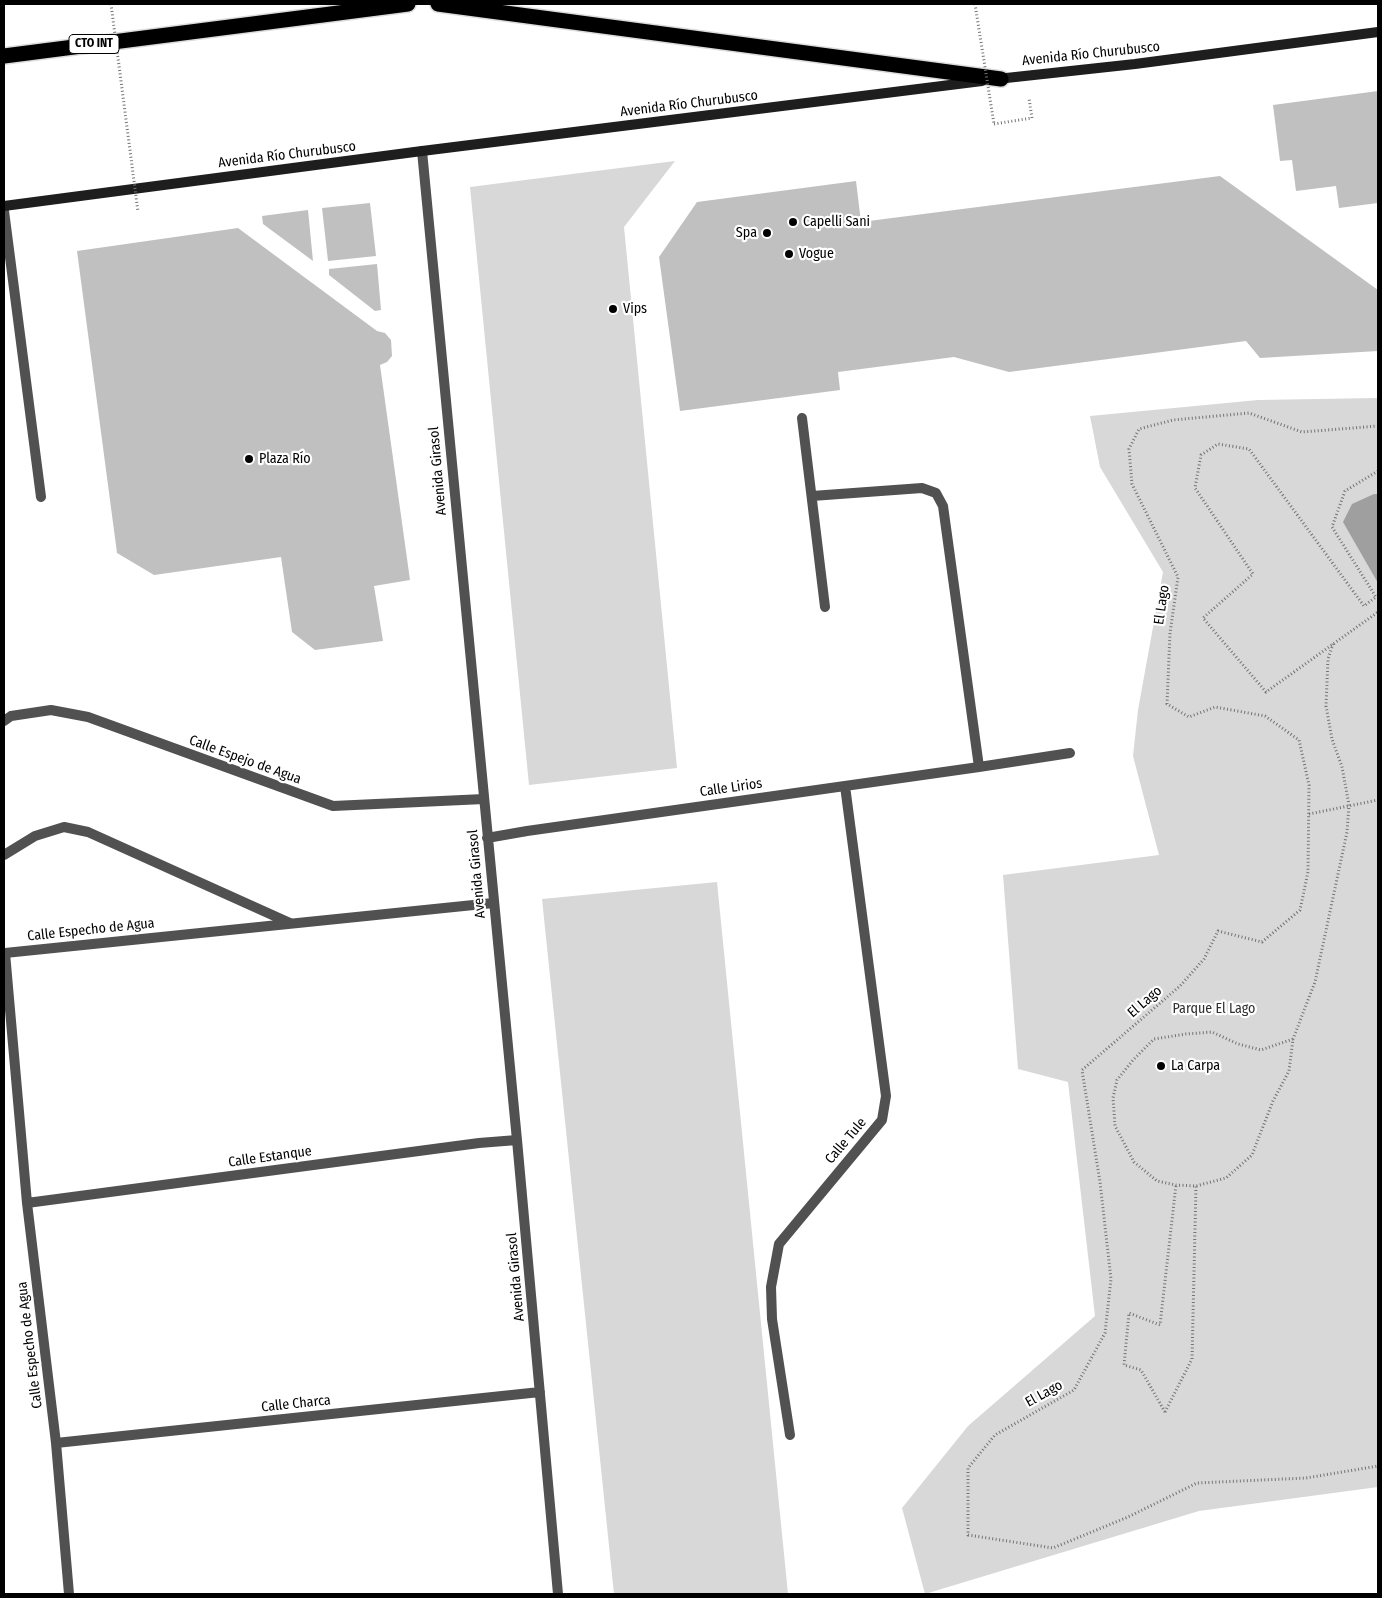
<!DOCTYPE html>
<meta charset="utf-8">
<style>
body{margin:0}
#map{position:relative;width:1382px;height:1598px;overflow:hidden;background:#fff;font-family:"Fira Sans Condensed",sans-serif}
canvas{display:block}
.frame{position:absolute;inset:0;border:5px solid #000;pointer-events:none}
</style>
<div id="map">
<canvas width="1382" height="1598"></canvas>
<div class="frame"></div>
</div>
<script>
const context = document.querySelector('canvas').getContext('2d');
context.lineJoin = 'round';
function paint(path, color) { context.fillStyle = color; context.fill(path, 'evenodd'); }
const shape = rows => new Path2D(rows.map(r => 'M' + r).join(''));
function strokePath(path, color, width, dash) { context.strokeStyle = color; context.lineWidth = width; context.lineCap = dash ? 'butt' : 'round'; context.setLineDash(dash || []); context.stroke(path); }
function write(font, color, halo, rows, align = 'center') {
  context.font = font + ' "Fira Sans Condensed",sans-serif'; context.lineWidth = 4.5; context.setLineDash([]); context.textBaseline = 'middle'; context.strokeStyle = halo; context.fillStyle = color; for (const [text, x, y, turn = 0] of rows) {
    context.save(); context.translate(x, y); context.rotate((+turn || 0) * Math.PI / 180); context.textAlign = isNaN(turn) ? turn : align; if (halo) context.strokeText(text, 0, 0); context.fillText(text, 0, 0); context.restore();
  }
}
paint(shape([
 [675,161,624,227,677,768,529,785,470,187],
 [1378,398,1378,1487,1199,1511,925,1594,902,1508,968,1426,1095,1316,1068,1082,1018,1069,1003,875,1159,855,1133,756,1138,710,1163,572,1100,467,1090,416,1258,400],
 [717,882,788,1594,614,1594,542,899]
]), '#d8d8d8');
paint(shape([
 [1374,494,1378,494,1378,583,1343,522,1352,504]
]), '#9f9f9f');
paint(shape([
 [1378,91,1378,203,1339,208,1336,186,1296,191,1292,160,1280,161,1273,105],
 [1220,176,1378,290,1378,351,1260,358,1246,341,1009,372,954,357,838,372,840,390,680,411,659,257,697,202,856,181,861,222],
 [370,203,376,256,328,261,322,208],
 [308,210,313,261,263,224,262,216],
 [238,228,377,331,385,333,391,340,392,356,387,362,380,365,410,580,374,586,383,641,315,650,292,632,281,557,154,575,117,553,77,251],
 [377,264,381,310,375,311,329,275,329,269]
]), '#c0c0c0');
const highway = shape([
 [438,4,1001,79],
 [4,56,408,4]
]);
strokePath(highway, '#dbdbdb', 18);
strokePath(shape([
 [994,124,1032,118,1029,98],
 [1378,426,1302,432,1249,413,1173,420,1139,429,1129,449,1132,484,1178,577,1170,633,1167,704,1189,717,1215,707,1265,716,1299,740,1309,785,1308,872,1300,910,1262,942,1218,931,1204,959,1180,986,1082,1070,1100,1182,1111,1279,1105,1333,1074,1390,995,1435,968,1468,968,1535,1053,1548,1128,1517,1197,1483,1306,1478,1378,1466],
 [1378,471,1345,491,1332,527,1376,597,1364,606,1249,449,1218,444,1201,455,1195,488,1253,574,1203,618,1266,692,1378,612],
 [1309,814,1378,800],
 [1293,1039,1261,1050,1238,1044,1212,1032,1186,1034,1154,1039,1133,1060,1117,1080,1113,1098,1115,1126,1134,1162,1157,1181,1176,1185,1196,1186,1226,1178,1252,1155,1273,1101,1289,1071,1293,1039,1315,982,1347,832,1349,805,1342,767,1332,739,1326,706,1328,659,1333,644],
 [1165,1412,1141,1370,1124,1365,1129,1313,1160,1325,1176,1185],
 [1165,1412,1192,1359,1196,1186]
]), '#737373', 3, [1, 2.5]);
strokePath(shape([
 [4,211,41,497]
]), '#515151', 10);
strokePath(shape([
 [422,151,517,1140,558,1594],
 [802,418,825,607],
 [812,496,922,488,936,493,943,506,979,767],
 [4,721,11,716,51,710,88,717,333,806,484,799],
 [487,838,527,831,979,767,1070,753],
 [4,855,35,836,64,827,88,832,290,923],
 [27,1203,479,1143,517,1140],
 [790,1435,772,1319,771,1287,779,1244,882,1120,886,1096,845,786],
 [56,1443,540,1392],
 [69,1594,56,1443,27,1203,5,953,493,903]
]), '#515151', 10);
strokePath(shape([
 [997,79,1135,64,1378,32],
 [4,206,422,151,982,81]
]), '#1e1e1e', 10);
strokePath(highway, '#000', 15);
strokePath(shape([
 [111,4,138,212],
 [975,4,994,124]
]), '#737373', 3, [1, 2.5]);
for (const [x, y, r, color] of [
 [793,222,5,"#000"],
 [767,233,5,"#000"],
 [789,254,5,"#000"],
 [613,309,5,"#000"],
 [249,459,5,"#000"],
 [1161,1066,5,"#000"]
]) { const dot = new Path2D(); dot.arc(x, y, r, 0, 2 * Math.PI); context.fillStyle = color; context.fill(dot); strokePath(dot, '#fff', 2); }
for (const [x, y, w] of [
 [94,44,50]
]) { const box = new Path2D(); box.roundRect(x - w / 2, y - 9.5, w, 19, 4); context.fillStyle = '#fff'; context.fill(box); strokePath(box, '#000', 1); }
write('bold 12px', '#000', null, [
 ["CTO INT",94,44]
]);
write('14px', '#000', '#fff', [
 ["Avenida Río Churubusco",1091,54,-6],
 ["Avenida Río Churubusco",689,104,-7],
 ["Avenida Río Churubusco",287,155,-7],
 ["Avenida Girasol",438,471,-95],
 ["El Lago",1162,605,-82],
 ["Calle Espejo de Agua",245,760,20],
 ["Calle Lirios",731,788,-8],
 ["Avenida Girasol",477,874,-95],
 ["Calle Especho de Agua",91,930,-6],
 ["El Lago",1145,1002,-41],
 ["Calle Tule",846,1141,-50],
 ["Calle Estanque",270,1157,-8],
 ["Avenida Girasol",516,1277,-95],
 ["Calle Especho de Agua",30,1345,-97],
 ["El Lago",1044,1394,-29],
 ["Calle Charca",296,1404,-6]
]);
write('14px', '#000', '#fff', [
 ["Capelli Sani",803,222],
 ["Spa",757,233,"right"],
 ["Vogue",799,254],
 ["Vips",623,309],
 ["Plaza Río",259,459],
 ["La Carpa",1171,1066]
], 'left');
write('14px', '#2f2f2f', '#fff', [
 ["Parque El Lago",1214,1009]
]);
</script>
